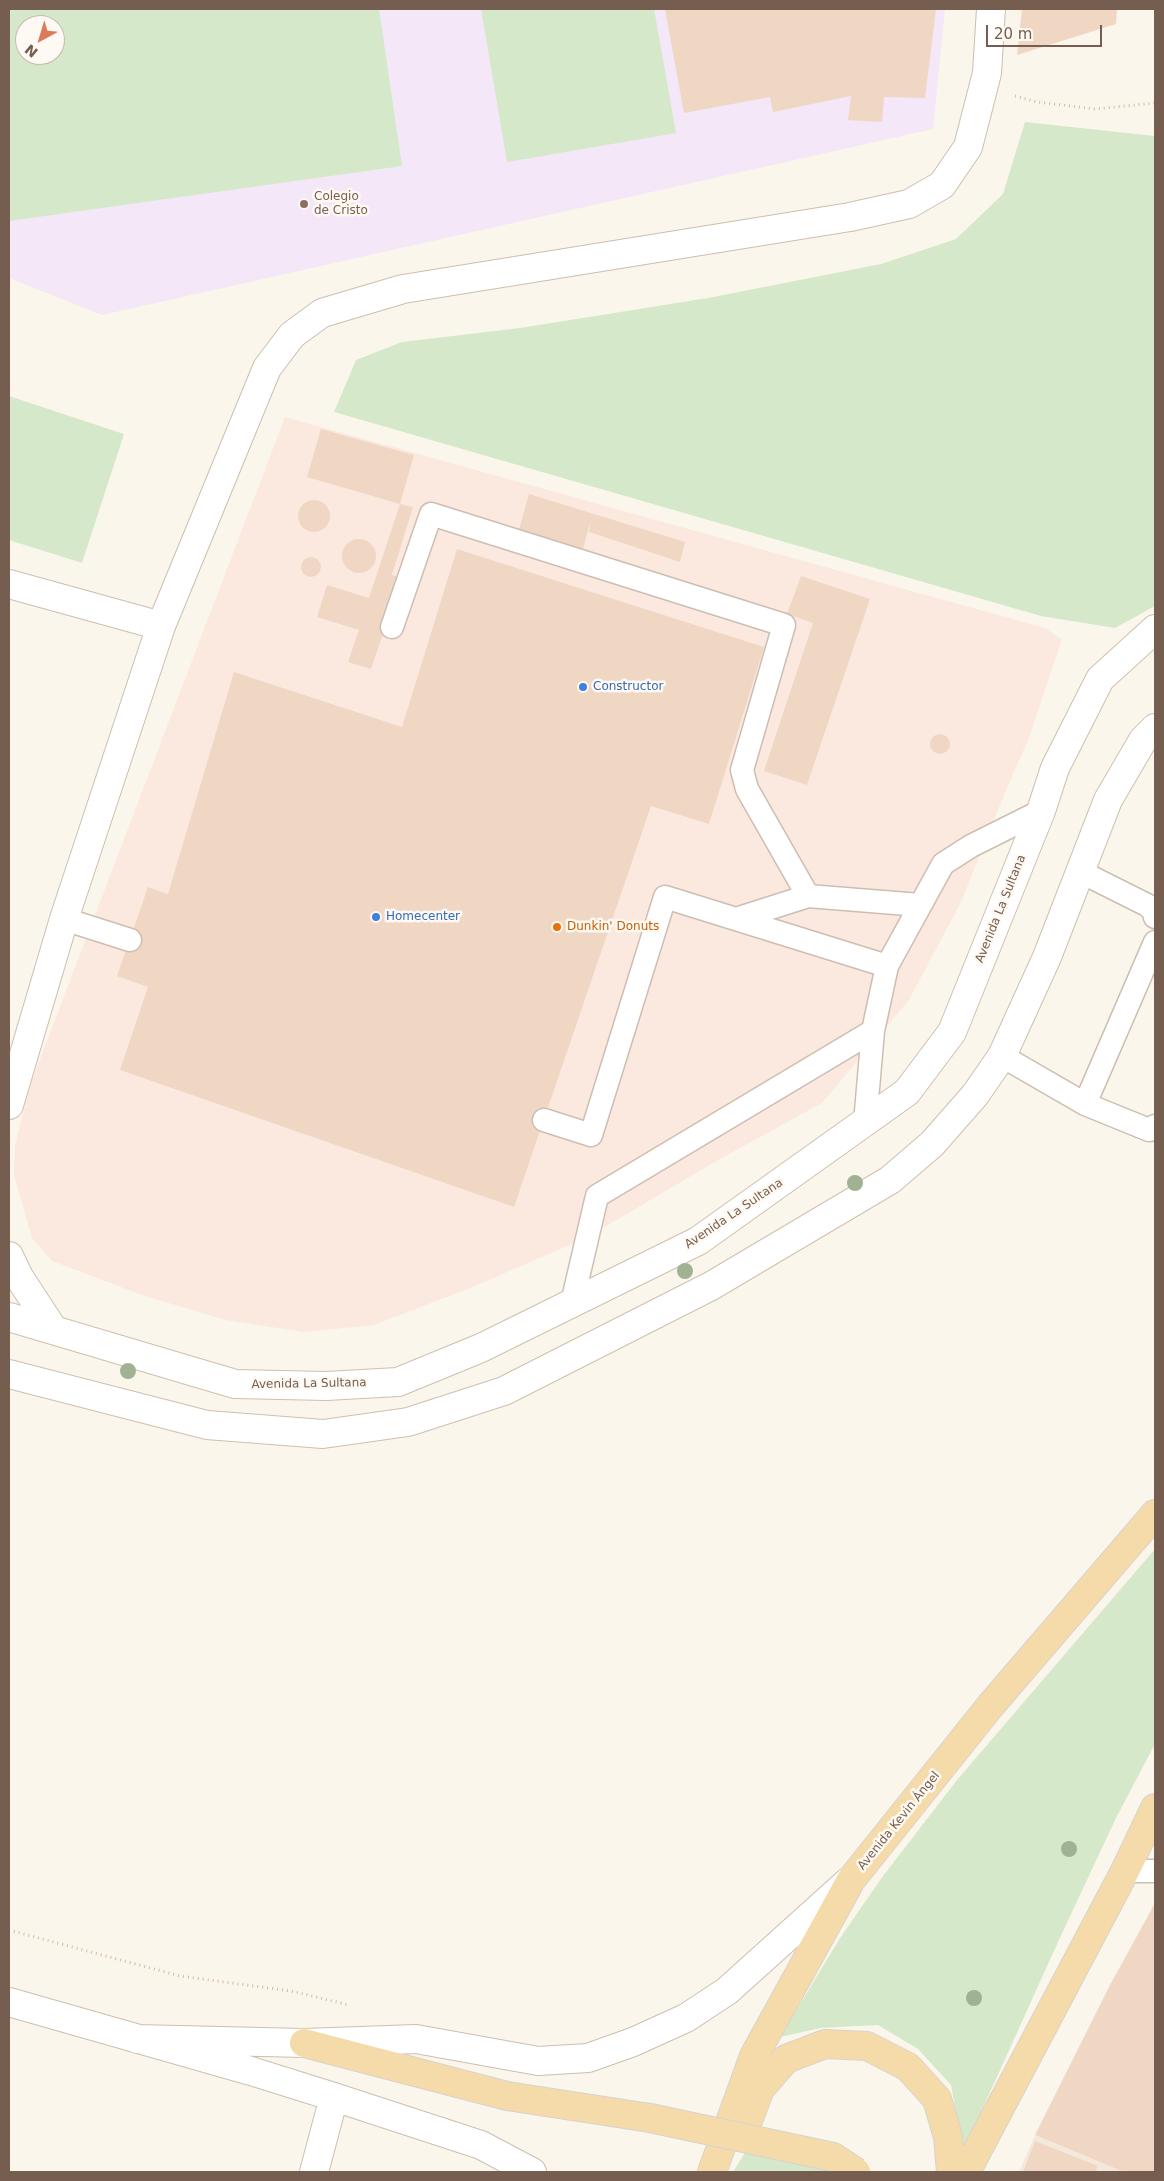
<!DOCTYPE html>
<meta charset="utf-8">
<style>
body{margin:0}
#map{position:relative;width:1164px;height:2181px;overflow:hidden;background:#fbf6eb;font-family:"DejaVu Sans",sans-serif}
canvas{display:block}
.frame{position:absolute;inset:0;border:10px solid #755e4f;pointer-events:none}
.north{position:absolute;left:15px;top:15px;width:50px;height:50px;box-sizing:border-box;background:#fef9f2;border:1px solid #c7bbb1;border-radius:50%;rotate:219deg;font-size:14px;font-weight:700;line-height:20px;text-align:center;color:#755e4f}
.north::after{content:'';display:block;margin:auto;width:18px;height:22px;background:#dc7a59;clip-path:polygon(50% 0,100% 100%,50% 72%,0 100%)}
.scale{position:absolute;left:986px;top:25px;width:116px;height:22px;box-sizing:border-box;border:2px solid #755e4f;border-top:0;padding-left:6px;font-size:15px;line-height:18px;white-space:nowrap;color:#755e4f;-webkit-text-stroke:4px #fef9f2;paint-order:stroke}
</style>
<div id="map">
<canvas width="1164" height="2181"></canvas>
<div class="frame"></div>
<div class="north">N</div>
<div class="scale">20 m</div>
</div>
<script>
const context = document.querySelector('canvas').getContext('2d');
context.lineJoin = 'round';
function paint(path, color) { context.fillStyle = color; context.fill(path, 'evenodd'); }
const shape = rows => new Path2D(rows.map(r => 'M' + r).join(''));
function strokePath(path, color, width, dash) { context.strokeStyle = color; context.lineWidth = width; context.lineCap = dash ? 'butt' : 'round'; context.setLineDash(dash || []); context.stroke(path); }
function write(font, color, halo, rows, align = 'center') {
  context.font = font + ' "DejaVu Sans",sans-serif'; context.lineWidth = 5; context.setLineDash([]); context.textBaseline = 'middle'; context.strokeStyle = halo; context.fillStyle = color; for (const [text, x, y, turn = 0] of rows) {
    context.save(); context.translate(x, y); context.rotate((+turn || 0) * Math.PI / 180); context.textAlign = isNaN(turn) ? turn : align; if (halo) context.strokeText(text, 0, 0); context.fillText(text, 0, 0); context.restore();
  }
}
paint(shape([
 [1035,2135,1124,2172,1019,2172]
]), '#f3e8da');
paint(shape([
 [285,417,1045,628,1062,640,1029,738,1003,797,961,902,909,1000,822,1103,720,1159,586,1238,475,1286,374,1325,304,1332,225,1320,142,1295,52,1261,32,1238,14,1175,15,1146,29,1088]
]), '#fbe9e0');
paint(shape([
 [9,9,945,9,933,129,102,315,9,278],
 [25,25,55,25,55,55,25,55]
]), '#f3e7f8');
paint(shape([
 [9,9,379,9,402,166,9,221],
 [25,25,55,25,55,55,25,55],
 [481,9,654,9,676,133,507,162],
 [1025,122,1155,136,1155,606,1115,628,1041,616,334,412,356,360,402,342,520,328,708,298,881,264,956,239,1003,194],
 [9,396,124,434,82,563,9,540],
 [1155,1549,1155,1744,1116,1818,1058,1942,963,2152,951,2085,918,2049,878,2025,821,2028,780,2037,840,1938,883,1876,957,1780],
 [746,2151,821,2167,830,2172,733,2172]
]), '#d5e9ca');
paint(shape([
 [665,9,936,9,925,98,884,97,882,122,848,120,851,96,773,112,770,97,684,113],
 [1022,9,1117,9,1116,24,1017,55],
 [321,429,414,455,400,504,307,477],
 [529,494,685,542,680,562,589,532,591,520,582,552,518,533],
 '298 516a16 16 0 1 1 32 0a16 16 0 1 1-32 0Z',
 [400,504,413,507,392,575,402,578,371,669,348,662,359,630,317,617,327,585,369,598],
 '342 556a17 17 0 1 1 34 0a17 17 0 1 1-34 0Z',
 [457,549,764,647,709,824,651,806,514,1207,120,1070,148,987,117,976,148,887,168,894,234,672,402,727],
 '301 567a10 10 0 1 1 20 0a10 10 0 1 1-20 0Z',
 [801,576,870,599,807,785,764,771,813,623,787,614],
 '930 744a10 10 0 1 1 20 0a10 10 0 1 1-20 0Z',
 [1155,1903,1155,2172,1124,2172,1035,2135,1110,1985],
 [1035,2141,1098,2166,1095,2172,1023,2172]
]), '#efd7c4');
const lane = shape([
 [392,627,431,514,784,625,742,770,747,789,808,896],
 [1081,872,1147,905,1153,910,1155,917],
 [64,919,130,940],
 [736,919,808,896,920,905],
 [1002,1056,1085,1104,1149,1130,1155,1126],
 [1085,1104,1155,942],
 [544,1120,591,1135,665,897,887,966],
 [865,1123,873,1031,887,966,943,864,971,846,1041,811],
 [572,1303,597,1196,873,1031],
 [1125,1871,1155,1871]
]);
const street = shape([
 [9,584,161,626],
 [9,1105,64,919,161,626,267,368,292,335,322,313,403,289,850,217,909,204,942,185,968,147,987,73,991,9],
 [9,1256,19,1277,53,1329],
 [9,2002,251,2071,334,2097,481,2145,532,2172],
 [137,2039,304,2043,416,2039,538,2061,588,2058,633,2042,686,2018,727,1991,848,1882],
 [314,2172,334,2097]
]);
const secondary = shape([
 [9,1317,235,1384,326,1386,398,1382,481,1348,698,1241,907,1092,952,1032,1041,811,1055,768,1100,679,1155,629],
 [9,1374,207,1425,323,1434,408,1422,504,1391,711,1286,890,1180,932,1144,975,1095,1002,1056,1047,957,1108,800,1143,740,1155,728]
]);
const primary = shape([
 [304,2043,507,2096,650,2118],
 [749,2118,760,2089,786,2059,825,2044,867,2046,908,2067,937,2099,948,2137,951,2172],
 [712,2172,754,2056,851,1880,991,1705,1155,1514],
 [966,2172,1125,1871,1155,1808]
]);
strokePath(lane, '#cdbeb1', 25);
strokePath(street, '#cdbeb1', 30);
strokePath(secondary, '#d0bfaf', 30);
strokePath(primary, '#d8d2ce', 30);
strokePath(shape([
 [1015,96,1037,102,1095,109,1155,103],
 [9,1930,180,1976,291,1991,349,2005]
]), '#d5baa7', 3, [1, 4]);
strokePath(lane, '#fff', 22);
strokePath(street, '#fff', 28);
strokePath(secondary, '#fff', 28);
strokePath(primary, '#f5dba9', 28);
const primaryBridge = shape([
 [650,2118,833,2157,856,2172]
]);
strokePath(primaryBridge, '#d8d2ce', 30, []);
strokePath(primaryBridge, '#f5dba9', 28);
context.fillStyle = '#a0b291';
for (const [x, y] of [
 [855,1183],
 [685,1271],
 [128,1371],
 [1069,1849],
 [974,1998]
]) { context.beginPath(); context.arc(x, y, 8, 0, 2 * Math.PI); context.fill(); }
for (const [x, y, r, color] of [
 [304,204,5,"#8d6e63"],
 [583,687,5,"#3f7fe0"],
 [376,917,5,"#3f7fe0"],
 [557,927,5,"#e8710a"]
]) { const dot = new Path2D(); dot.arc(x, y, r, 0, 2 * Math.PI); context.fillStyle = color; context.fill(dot); strokePath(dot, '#fef9f2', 2); }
write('12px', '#785e54', '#fef9f2', [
 ["Colegio",314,197],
 ["de Cristo",314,211]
], 'left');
write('12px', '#366cbe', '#fef9f2', [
 ["Constructor",593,687],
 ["Homecenter",386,917]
], 'left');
write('12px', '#755e4f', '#fef9f2', [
 ["Avenida La Sultana",1001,909,-68],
 ["Avenida La Sultana",734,1214,-34],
 ["Avenida La Sultana",309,1384,-1],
 ["Avenida Kevin Ángel",899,1821,-51]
]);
write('12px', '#c56008', '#fef9f2', [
 ["Dunkin' Donuts",567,927]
], 'left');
</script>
